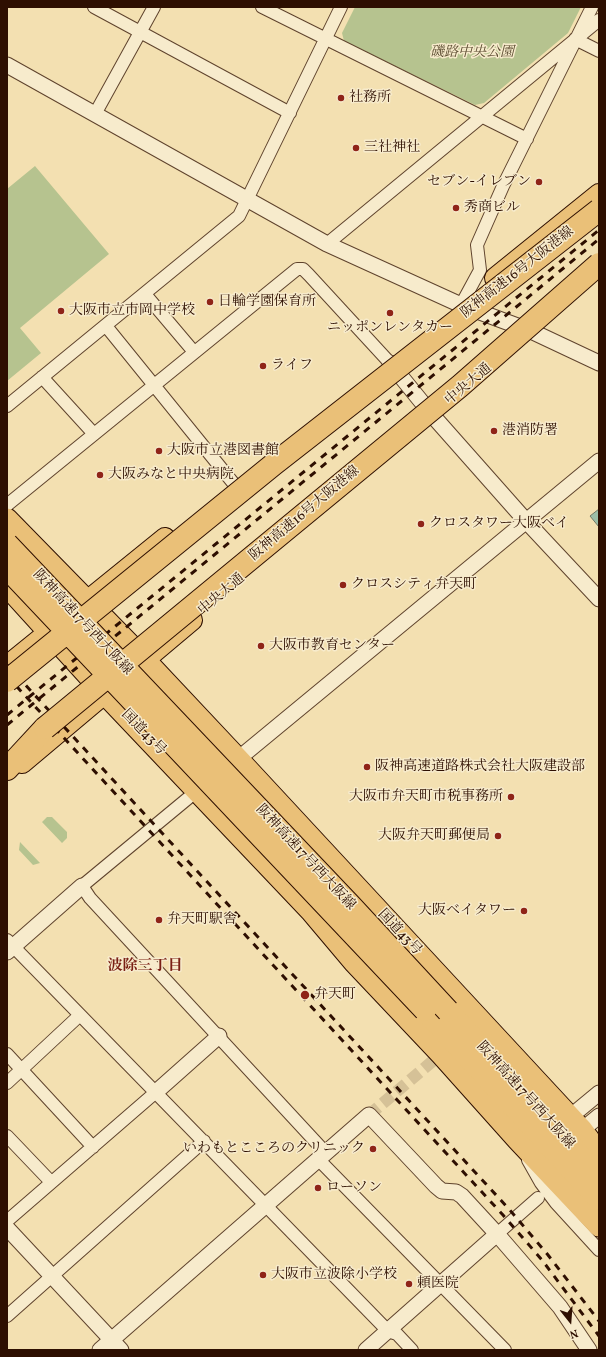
<!DOCTYPE html>
<meta charset="utf-8">
<style>
body{margin:0}
#map{position:relative;width:606px;height:1357px;overflow:hidden;background:#f3e0b1;font-family:Vollkorn,serif}
canvas{display:block}
.frame{position:absolute;inset:0;border:8px solid #2e0f01;pointer-events:none}
.north{position:absolute;left:550px;top:1301px;width:40px;height:40px;-webkit-text-stroke:3px #f7ebcc;paint-order:stroke;rotate:163deg;font-size:11px;font-weight:700;line-height:16px;text-align:center;color:#2e0f01}
.north::after{content:'';display:block;margin:auto;width:14px;height:18px;background:#2e0f01;clip-path:polygon(50% 0,100% 100%,50% 72%,0 100%)}
</style>
<div id="map">
<canvas width="606" height="1357"></canvas>
<div class="frame"></div>
<div class="north">N</div>
</div>
<script>
const context = document.querySelector('canvas').getContext('2d');
context.lineJoin = 'round';
function paint(path, color) { context.fillStyle = color; context.fill(path, 'evenodd'); }
const shape = rows => new Path2D(rows.map(r => 'M' + r).join(''));
function strokePath(path, color, width, dash) { context.strokeStyle = color; context.lineWidth = width; context.lineCap = dash ? 'butt' : 'round'; context.setLineDash(dash || []); context.stroke(path); }
function write(font, color, halo, rows, align = 'center') {
  context.font = font + ' Vollkorn,"Noto Serif JP",serif'; context.lineWidth = 3; context.setLineDash([]); context.textBaseline = 'middle'; context.strokeStyle = halo; context.fillStyle = color; for (const [text, x, y, turn = 0] of rows) {
    context.save(); context.translate(x, y); context.rotate((+turn || 0) * Math.PI / 180); context.textAlign = isNaN(turn) ? turn : align; if (halo) context.strokeText(text, 0, 0); context.fillText(text, 0, 0); context.restore();
  }
}
paint(shape([
 [355,7,581,7,568,33,484,103,475,105,344,41,342,33],
 [35,166,109,254,20,328,41,353,7,381,7,189],
 [47,817,52,817,67,832,67,838,62,843,42,822],
 [20,842,40,863,33,865,19,850]
]), '#b6c38f');
const water = shape([
 [599,509,599,527,590,516,599,509]
]);
paint(water, '#9cbea7');
strokePath(water, '#707865', 1);
strokePath(shape([
 [369,1115,441,1054]
]), '#d5c197', 12, [12, 6]);
const minor = shape([
 [94,7,290,113],
 [262,7,527,139],
 [575,39,599,51],
 [95,114,154,7],
 [327,244,599,20],
 [145,294,194,352],
 [461,305,480,270,477,245,503,186,592,7],
 [106,326,234,484],
 [42,377,94,434],
 [7,406,239,216,341,7],
 [7,505,297,269,303,269,309,275,390,363],
 [198,790,82,886,90,898,325,1152],
 [7,940,388,1331,397,1334,412,1350],
 [7,1054,93,1147],
 [7,1083,80,1015],
 [7,1136,51,1182],
 [318,1159,505,1350],
 [528,1160,541,1183,556,1203,599,1250],
 [7,1221,156,1092],
 [497,1234,538,1198],
 [7,1316,204,1141]
]);
const tertiary = shape([
 [7,65,327,244,461,305,531,331,599,363],
 [390,363,433,416,526,521,599,599],
 [238,759,599,461],
 [7,952,82,886],
 [156,1092,219,1036],
 [570,1117,599,1093],
 [590,1136,582,1130,599,1116],
 [7,1228,121,1350],
 [497,1234,560,1307,589,1350],
 [100,1350,369,1115,436,1186,442,1191,456,1192,462,1196,497,1234,366,1350]
]);
const primary = shape([
 [495,278,599,194],
 [7,666,165,538],
 [22,763,192,620]
]);
const trunk = shape([
 [7,519,145,660,238,759,582,1130,599,1153],
 [7,586,105,694,311,911,354,962,441,1054,517,1139,599,1226]
]);
const motorway = shape([
 [7,769,45,728],
 [425,1010,599,1199],
 [448,1011,599,1177]
]);
strokePath(minor, '#5f432d', 14);
strokePath(tertiary, '#5f432d', 17);
strokePath(primary, '#2e0f01', 22);
strokePath(trunk, '#2e0f01', 23);
strokePath(motorway, '#2e0f01', 24);
strokePath(minor, '#f7ebcc', 12);
strokePath(tertiary, '#f7ebcc', 15);
strokePath(primary, '#eac078', 20);
strokePath(trunk, '#eac078', 21);
strokePath(motorway, '#eac078', 22);
strokePath(shape([
 [7,665,509,1209,548,1255,599,1321],
 [7,676,503,1215,542,1260,599,1336],
 [7,715,599,230],
 [7,725,599,239]
]), '#2e0f01', 3, [7, 7]);
const motorwayBridge = shape([
 [7,544,351,906,448,1011],
 [7,568,425,1010],
 [7,681,274,464,599,210],
 [45,728,460,386,599,264]
]);
strokePath(motorwayBridge, '#2e0f01', 24, []);
strokePath(motorwayBridge, '#eac078', 22);
for (const [x, y, r, color] of [
 [341,98,4,"#8f2418"],
 [356,148,4,"#8f2418"],
 [539,182,4,"#8f2418"],
 [456,208,4,"#8f2418"],
 [210,302,4,"#8f2418"],
 [61,311,4,"#8f2418"],
 [390,313,4,"#8f2418"],
 [263,366,4,"#8f2418"],
 [494,431,4,"#8f2418"],
 [159,451,4,"#8f2418"],
 [100,475,4,"#8f2418"],
 [421,524,4,"#8f2418"],
 [343,585,4,"#8f2418"],
 [261,646,4,"#8f2418"],
 [367,767,4,"#8f2418"],
 [511,797,4,"#8f2418"],
 [498,836,4,"#8f2418"],
 [524,911,4,"#8f2418"],
 [159,920,4,"#8f2418"],
 [305,995,5,"#8f2418"],
 [373,1149,4,"#8f2418"],
 [318,1188,4,"#8f2418"],
 [263,1275,4,"#8f2418"],
 [409,1284,4,"#8f2418"]
]) { const dot = new Path2D(); dot.arc(x, y, r, 0, 2 * Math.PI); context.fillStyle = color; context.fill(dot); strokePath(dot, '#f7ebcc', 1.5); }
write('italic 14px', '#5e4e33', '#f7ebcc', [
 ["磯路中央公園",472,53]
]);
write('14px', '#2e0f01', '#f7ebcc', [
 ["社務所",349,98],
 ["三社神社",364,148],
 ["セブン-イレブン",531,182,"right"],
 ["秀商ビル",464,208],
 ["日輪学園保育所",218,302],
 ["大阪市立市岡中学校",69,311],
 ["ニッポンレンタカー",390,328,"center"],
 ["ライフ",271,366],
 ["港消防署",502,431],
 ["大阪市立港図書館",167,451],
 ["大阪みなと中央病院",108,475],
 ["クロスタワー大阪ベイ",429,524],
 ["クロスシティ弁天町",351,585],
 ["大阪市教育センター",269,646],
 ["阪神高速道路株式会社大阪建設部",375,767],
 ["大阪市弁天町市税事務所",503,797,"right"],
 ["大阪弁天町郵便局",490,836,"right"],
 ["大阪ベイタワー",516,911,"right"],
 ["弁天町駅舎",167,920],
 ["弁天町",314,995],
 ["いわもとこころのクリニック",365,1149,"right"],
 ["ローソン",326,1188],
 ["大阪市立波除小学校",271,1275],
 ["頼医院",417,1284]
], 'left');
write('14px', '#2e0f01', '#f7ebcc', [
 ["阪神高速16号大阪港線",518,273,-38],
 ["中央大通",469,385,-40],
 ["阪神高速16号大阪港線",305,514,-40],
 ["中央大通",222,595,-40],
 ["阪神高速17号西大阪線",82,623,47],
 ["国道43号",143,733,46],
 ["阪神高速17号西大阪線",305,858,47],
 ["国道43号",399,933,47],
 ["阪神高速17号西大阪線",525,1096,48]
]);
write('bold 15px', '#7a1f14', '#f7ebcc', [
 ["波除三丁目",145,967]
]);
</script>
